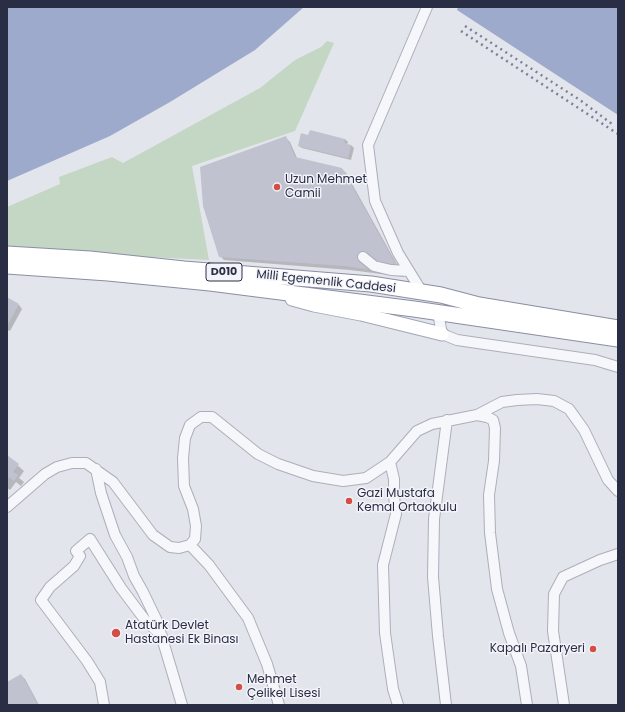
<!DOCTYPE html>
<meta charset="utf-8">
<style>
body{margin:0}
#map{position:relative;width:625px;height:712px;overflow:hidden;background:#e3e5ec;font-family:Poppins,sans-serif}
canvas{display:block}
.frame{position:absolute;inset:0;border:8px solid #2a2e45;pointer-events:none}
</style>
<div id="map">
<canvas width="625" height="712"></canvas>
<div class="frame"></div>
</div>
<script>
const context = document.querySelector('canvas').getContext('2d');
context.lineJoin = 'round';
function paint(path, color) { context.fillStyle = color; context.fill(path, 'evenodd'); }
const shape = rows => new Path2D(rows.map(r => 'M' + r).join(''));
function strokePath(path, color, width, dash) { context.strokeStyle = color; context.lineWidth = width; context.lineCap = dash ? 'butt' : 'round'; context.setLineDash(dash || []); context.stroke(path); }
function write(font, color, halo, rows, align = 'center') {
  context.font = font + ' Poppins,sans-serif'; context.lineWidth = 3; context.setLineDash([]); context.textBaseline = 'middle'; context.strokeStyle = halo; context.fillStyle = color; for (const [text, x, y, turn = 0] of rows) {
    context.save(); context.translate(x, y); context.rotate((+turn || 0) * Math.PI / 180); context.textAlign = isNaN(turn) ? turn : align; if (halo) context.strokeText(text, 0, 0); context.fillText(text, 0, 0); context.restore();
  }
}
paint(shape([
 [327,41,334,43,295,131,192,166,209,260,110,255,7,247,7,207,60,184,59,177,112,157,123,163,260,88,295,60,321,47]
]), '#c4d6c4');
paint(shape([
 [7,7,304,7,255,50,170,102,110,136,7,181],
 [458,7,618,7,618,115,457,10]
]), '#9daacc');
paint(shape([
 [286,138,290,142,297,158,342,169,346,173,404,277,350,270,224,260,220,256],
 [345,139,348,142,347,145,351,145,354,148,351,160,302,148,299,146],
 [7,299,19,305,22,309,10,331,7,330],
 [7,456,24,471,19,478,24,482,21,486,16,482,10,490,7,488],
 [21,675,25,679,39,705,7,705,7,683]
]), '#0003');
paint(shape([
 [310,130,345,139,344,143,351,145,348,158,298,146,301,133,308,135],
 [286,136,295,157,342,168,401,274,345,266,219,257,203,206,200,167],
 [7,297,19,304,7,326],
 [7,455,19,464,13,472,18,475,14,481,9,477,7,480],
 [21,674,38,705,7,705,7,682]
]), '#c0c2cf');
const minor = shape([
 [363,257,374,266,391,270,409,271],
 [422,292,398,253,375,201,368,145,427,7],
 [438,313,442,334,457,340,595,360,618,367],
 [477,415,502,402,517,400,537,399,554,401,569,409,584,430,608,480,618,491],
 [390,462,394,479,394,496,396,514,383,565,385,633,393,689,398,705],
 [96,469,101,493,115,535,127,557,134,576,143,592,157,621,182,705],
 [7,507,45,474,57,467,72,463,86,463,113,482,153,535,170,547,179,548,190,545],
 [190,545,195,539,196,526,193,509,184,486,183,458,185,438,190,425,201,417,212,417,258,454,278,464,313,476,343,481,366,478,390,462,417,431,432,424,477,415,487,417,493,420,495,428,494,461,489,495,490,533,497,589,509,633,521,666,527,705],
 [190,545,209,565,248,618,267,664,279,705],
 [104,705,100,682,87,661,41,600,50,587,74,566,80,556,76,551,90,539,121,588,145,620,162,636],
 [446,705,438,636,433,577,434,519,447,420],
 [564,705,553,631,554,594,563,577,600,560,618,554]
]);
const major = shape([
 [292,299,314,305,361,314,442,334]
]);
const highway = shape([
 [7,254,90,259,184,269,371,284,441,295,479,305,618,328],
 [7,266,108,273,210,283,414,309,618,339]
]);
strokePath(minor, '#acaeba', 12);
strokePath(major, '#a2a6b8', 15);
strokePath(highway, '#8a8ea3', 17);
strokePath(minor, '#f6f7fa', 10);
strokePath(major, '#fff', 13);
strokePath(highway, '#fff', 15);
strokePath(shape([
 [465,26,580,100,612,124],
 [461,31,618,134]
]), '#7c8096', 2.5, [2, 4]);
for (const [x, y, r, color] of [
 [277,187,4,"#d34f45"],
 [349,501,4,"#d34f45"],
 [116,633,5,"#d34f45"],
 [593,649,4,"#d34f45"],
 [239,687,4,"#d34f45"]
]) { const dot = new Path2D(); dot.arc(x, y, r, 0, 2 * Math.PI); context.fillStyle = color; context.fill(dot); strokePath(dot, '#f3f4f9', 1.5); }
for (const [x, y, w] of [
 [224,272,36]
]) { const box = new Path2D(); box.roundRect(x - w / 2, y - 9, w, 18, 3); context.fillStyle = '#f3f4f9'; context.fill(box); strokePath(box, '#2a2e45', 1); }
write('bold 11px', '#2a2e45', null, [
 ["D010",224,272]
]);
write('12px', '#2a2e45', '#f3f4f9', [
 ["Uzun Mehmet",285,180],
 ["Camii",285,194],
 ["Gazi Mustafa",357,494],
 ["Kemal Ortaokulu",357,508],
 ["Atatürk Devlet",125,626],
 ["Hastanesi Ek Binası",125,640],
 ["Kapalı Pazaryeri",585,649,"right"],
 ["Mehmet",247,680],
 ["Çelikel Lisesi",247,694]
], 'left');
write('12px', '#2a2e45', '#f3f4f9', [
 ["Milli Egemenlik Caddesi",326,282,6]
]);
</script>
